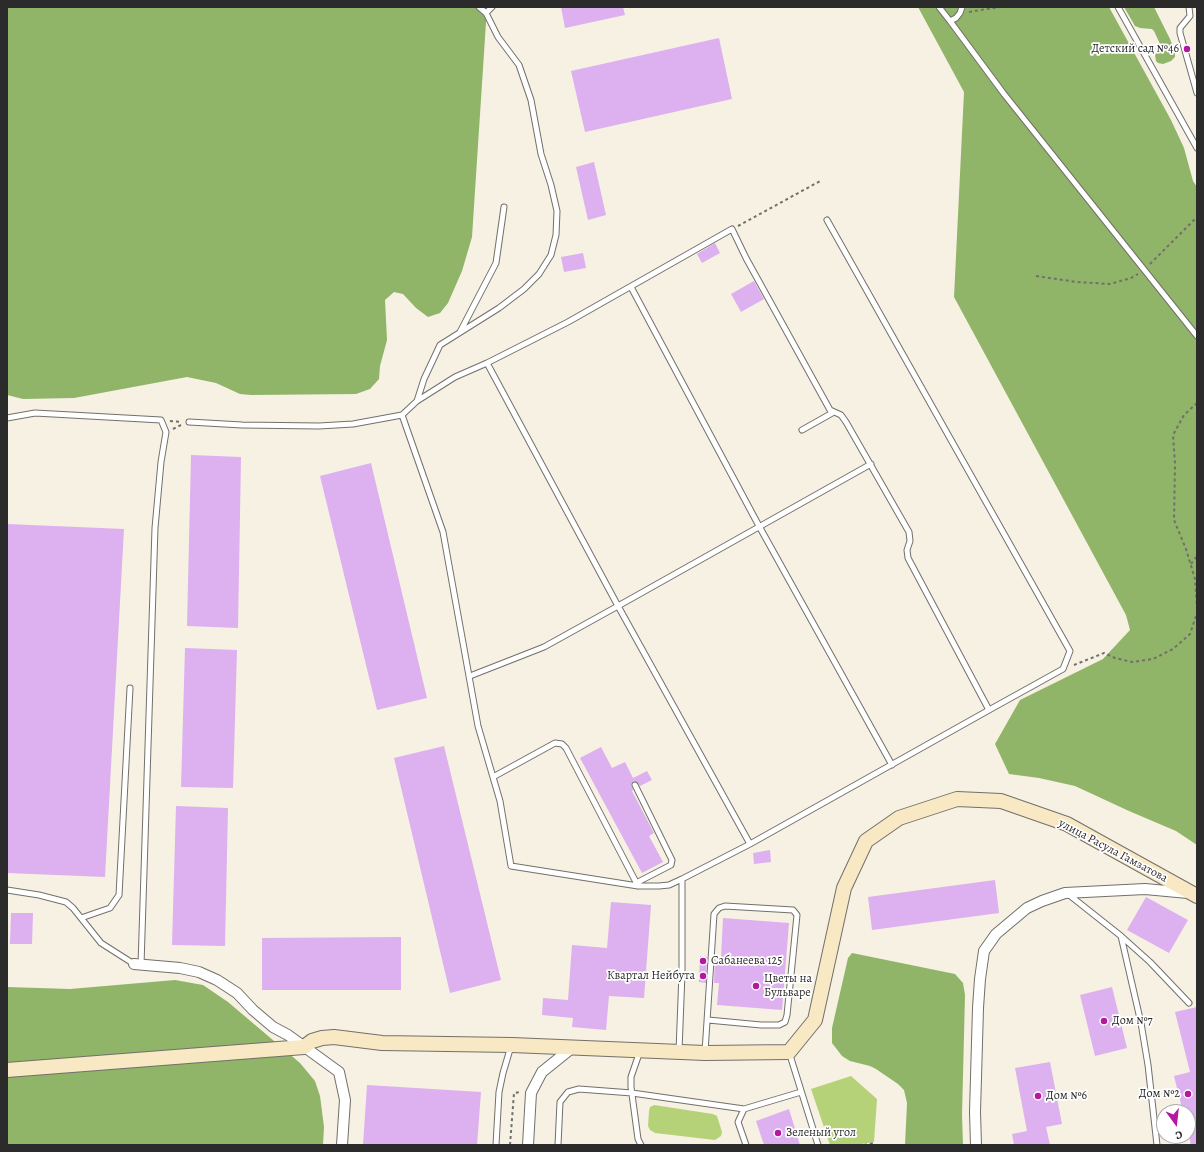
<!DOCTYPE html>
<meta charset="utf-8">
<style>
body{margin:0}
#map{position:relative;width:1204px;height:1152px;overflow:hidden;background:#f6f1e2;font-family:Alegreya,serif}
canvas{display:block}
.frame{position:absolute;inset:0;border:8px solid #2b2b2b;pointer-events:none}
.north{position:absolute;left:1156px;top:1104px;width:40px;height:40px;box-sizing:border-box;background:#fff;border:1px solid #aaa;border-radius:50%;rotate:165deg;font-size:11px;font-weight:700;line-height:16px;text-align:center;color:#2b2b2b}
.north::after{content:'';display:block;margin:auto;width:14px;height:18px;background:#b5179e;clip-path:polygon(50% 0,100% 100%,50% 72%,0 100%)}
</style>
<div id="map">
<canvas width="1204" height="1152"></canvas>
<div class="frame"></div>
<div class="north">С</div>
</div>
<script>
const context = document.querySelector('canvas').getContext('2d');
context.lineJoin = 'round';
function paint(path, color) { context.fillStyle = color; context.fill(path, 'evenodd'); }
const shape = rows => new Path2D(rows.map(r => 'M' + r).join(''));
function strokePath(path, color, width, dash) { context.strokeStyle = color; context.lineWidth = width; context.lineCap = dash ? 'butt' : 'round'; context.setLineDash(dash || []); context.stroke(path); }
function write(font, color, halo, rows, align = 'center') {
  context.font = font + ' Alegreya,serif'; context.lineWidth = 3.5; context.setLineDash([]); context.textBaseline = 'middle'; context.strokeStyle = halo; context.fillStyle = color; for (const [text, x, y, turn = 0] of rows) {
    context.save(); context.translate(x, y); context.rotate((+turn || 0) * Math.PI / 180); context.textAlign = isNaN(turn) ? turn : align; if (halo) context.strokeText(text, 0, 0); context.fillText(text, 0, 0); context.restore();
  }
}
paint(shape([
 [851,1076,877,1099,874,1142,855,1145,830,1145,811,1089],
 [654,1105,713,1114,717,1116,722,1132,721,1136,715,1140,655,1133,650,1130,648,1126,649,1111,650,1107]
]), '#b6d278');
paint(shape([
 [7,7,487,7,472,237,462,271,448,303,440,313,428,317,416,308,403,294,394,292,385,300,387,340,380,366,379,379,370,389,356,394,251,395,240,394,216,383,187,377,74,398,23,399,7,395],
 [918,7,1109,7,1171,120,1184,148,1193,181,1197,187,1197,845,1176,831,1129,811,1075,786,1039,778,1009,774,995,744,1020,700,1103,659,1130,630,1126,615,954,297,964,92],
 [1124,7,1154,7,1170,39,1175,52,1175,57,1171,61,1163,64,1158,63,1156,61,1155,55,1160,44,1154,31,1152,29,1140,28,1135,26],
 [852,953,955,974,963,983,965,995,962,1115,963,1145,905,1145,907,1103,904,1090,898,1084,876,1069,870,1066,850,1061,842,1056,832,1043,832,1028,848,958],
 [175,980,203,985,228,1002,300,1063,315,1081,320,1096,324,1127,323,1145,7,1145,7,987,70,989]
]), '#90b468');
paint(shape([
 [561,7,623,7,625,15,565,28],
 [719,38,732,99,585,132,571,71],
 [594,162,606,215,588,220,576,167],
 [715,243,720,253,702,263,697,254],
 [583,253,586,268,564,272,561,257],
 [754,281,764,299,741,312,731,294],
 [191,455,241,457,238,628,187,626],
 [371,463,427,698,377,710,320,476],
 [7,524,124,529,105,877,7,873],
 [185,648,237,650,233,788,181,787],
 [444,746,501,980,450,993,394,758],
 [601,747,612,768,625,762,633,778,647,771,652,780,640,786,636,781,633,782,631,784,633,790,632,791,654,833,649,836,663,862,642,873,580,758],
 [176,806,228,808,225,946,172,945],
 [770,850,771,862,754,864,753,853],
 [995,880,999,913,872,930,868,897],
 [1146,897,1188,920,1169,953,1127,930],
 [611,902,651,905,644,998,609,996,606,1030,572,1027,573,1018,542,1015,543,998,568,1000,572,945,607,948],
 [11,913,33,913,32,944,10,944],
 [723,918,789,923,782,1010,717,1005,719,983,714,983,715,957,721,958],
 [401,937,401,990,262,990,262,938],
 [700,956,707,957,706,983,699,982],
 [1112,987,1127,1048,1095,1056,1080,995],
 [1197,1007,1197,1145,1191,1145,1188,1132,1188,1112,1183,1112,1174,1076,1190,1072,1175,1012],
 [1050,1062,1062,1124,1046,1127,1050,1145,1014,1145,1012,1134,1027,1131,1015,1068],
 [367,1085,481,1092,477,1145,363,1145],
 [789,1109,800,1145,764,1145,756,1121]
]), '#ddb0ef');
const service = shape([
 [479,7,486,13],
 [939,7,950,21,956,18,960,13,962,7],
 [1118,7,1197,148],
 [1189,7,1190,16,1180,28,1180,33,1197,93],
 [950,21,1004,94,1197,336],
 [827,220,1070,651,1063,669,989,710],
 [631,287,759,526,892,765],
 [460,332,496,263,504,207],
 [487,363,618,606,750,844],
 [417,401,424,379,440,345,499,308,524,289,539,274,551,255,556,235,557,211,551,185,541,154,531,100,519,65,498,37,486,13,492,7],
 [402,415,443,532,478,726,500,801,511,866,638,886,659,886,669,885,682,879],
 [7,418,35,413,161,420,166,432,161,462,155,528,141,965],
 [189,422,242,425,319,426,353,424,402,415,417,401,455,377,487,363,568,322,732,229,746,258,830,410,841,415,846,422,909,532,910,541,907,550,908,558,989,710,750,844,682,879,682,973,679,1051],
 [802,430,834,412],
 [470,676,544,647,618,606,871,464],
 [493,777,555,743,562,744,566,748,638,886],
 [635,785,672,860,671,865,636,883],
 [7,890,39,895,66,902,73,908,101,943,134,964],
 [1068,894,1121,936,1150,962,1189,1003],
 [81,918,110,908,119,895,130,688],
 [1121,936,1141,1023,1148,1065,1157,1145],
 [640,1051,631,1077,631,1087,638,1139,641,1145],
 [705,1052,714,914,719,908,725,906,793,910,797,915,787,1015,785,1022,779,1025,761,1025,708,1020],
 [789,1052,818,1145],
 [496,1145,499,1092,503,1073,511,1046],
 [558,1145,560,1102,568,1092,579,1089,632,1093,744,1109],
 [746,1145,738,1122,744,1109,801,1092]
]);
const minor = shape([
 [134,964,180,968,199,972,217,980,237,993,253,1010,273,1027,288,1035,339,1072,345,1100,342,1145],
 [528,1145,531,1093,542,1072,573,1047],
 [976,1145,975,1112,978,1008,980,979,984,951,996,934,1027,908,1042,901,1065,893,1145,889,1188,893]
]);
const secondary = shape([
 [7,1070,304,1047,312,1041,322,1038,334,1037,382,1043,512,1045,705,1053,789,1052,815,1020,844,888,866,841,899,818,957,799,1001,801,1067,824,1197,896]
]);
strokePath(service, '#72706b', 7);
strokePath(minor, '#72706b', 12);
strokePath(secondary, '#72706b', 16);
strokePath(shape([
 [969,12,1000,7],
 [738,226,822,180],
 [1150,264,1197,217],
 [1036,276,1077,282,1110,284,1131,278,1138,274],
 [1197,403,1184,415,1173,435,1175,464,1174,520,1186,549,1195,579,1197,607],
 [170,421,181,422],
 [173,429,181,425],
 [1191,564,1197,556],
 [1074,665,1104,653,1115,658,1132,662,1153,659,1173,649,1190,634,1197,613],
 [510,1145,514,1093,520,1092],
 [864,1145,874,1143]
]), '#72706b', 2, [3, 3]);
strokePath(service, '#fff', 5);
strokePath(minor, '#fff', 10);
strokePath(secondary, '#f8e8c3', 14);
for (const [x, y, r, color] of [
 [1187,49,4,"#b5179e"],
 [703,961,4,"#b5179e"],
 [703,976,4,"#b5179e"],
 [756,986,4,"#b5179e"],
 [1104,1021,4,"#b5179e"],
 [1188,1094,4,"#b5179e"],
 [1038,1096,4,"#b5179e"],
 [778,1133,4,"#b5179e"]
]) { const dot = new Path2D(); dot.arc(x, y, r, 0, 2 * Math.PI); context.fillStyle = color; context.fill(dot); strokePath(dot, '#fff', 1.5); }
write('12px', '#2b2b2b', '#fff', [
 ["Детский сад №46",1179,49,"right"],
 ["Сабанеева 125",711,961],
 ["Квартал Нейбута",695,976,"right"],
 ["Цветы на",764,979],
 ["Бульваре",764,993],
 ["Дом №7",1112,1021],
 ["Дом №2",1180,1094,"right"],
 ["Дом №6",1046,1096],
 ["Зеленый угол",786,1133]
], 'left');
write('12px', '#2b2b2b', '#fff', [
 ["улица Расула Гамзатова",1113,851,28]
]);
</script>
